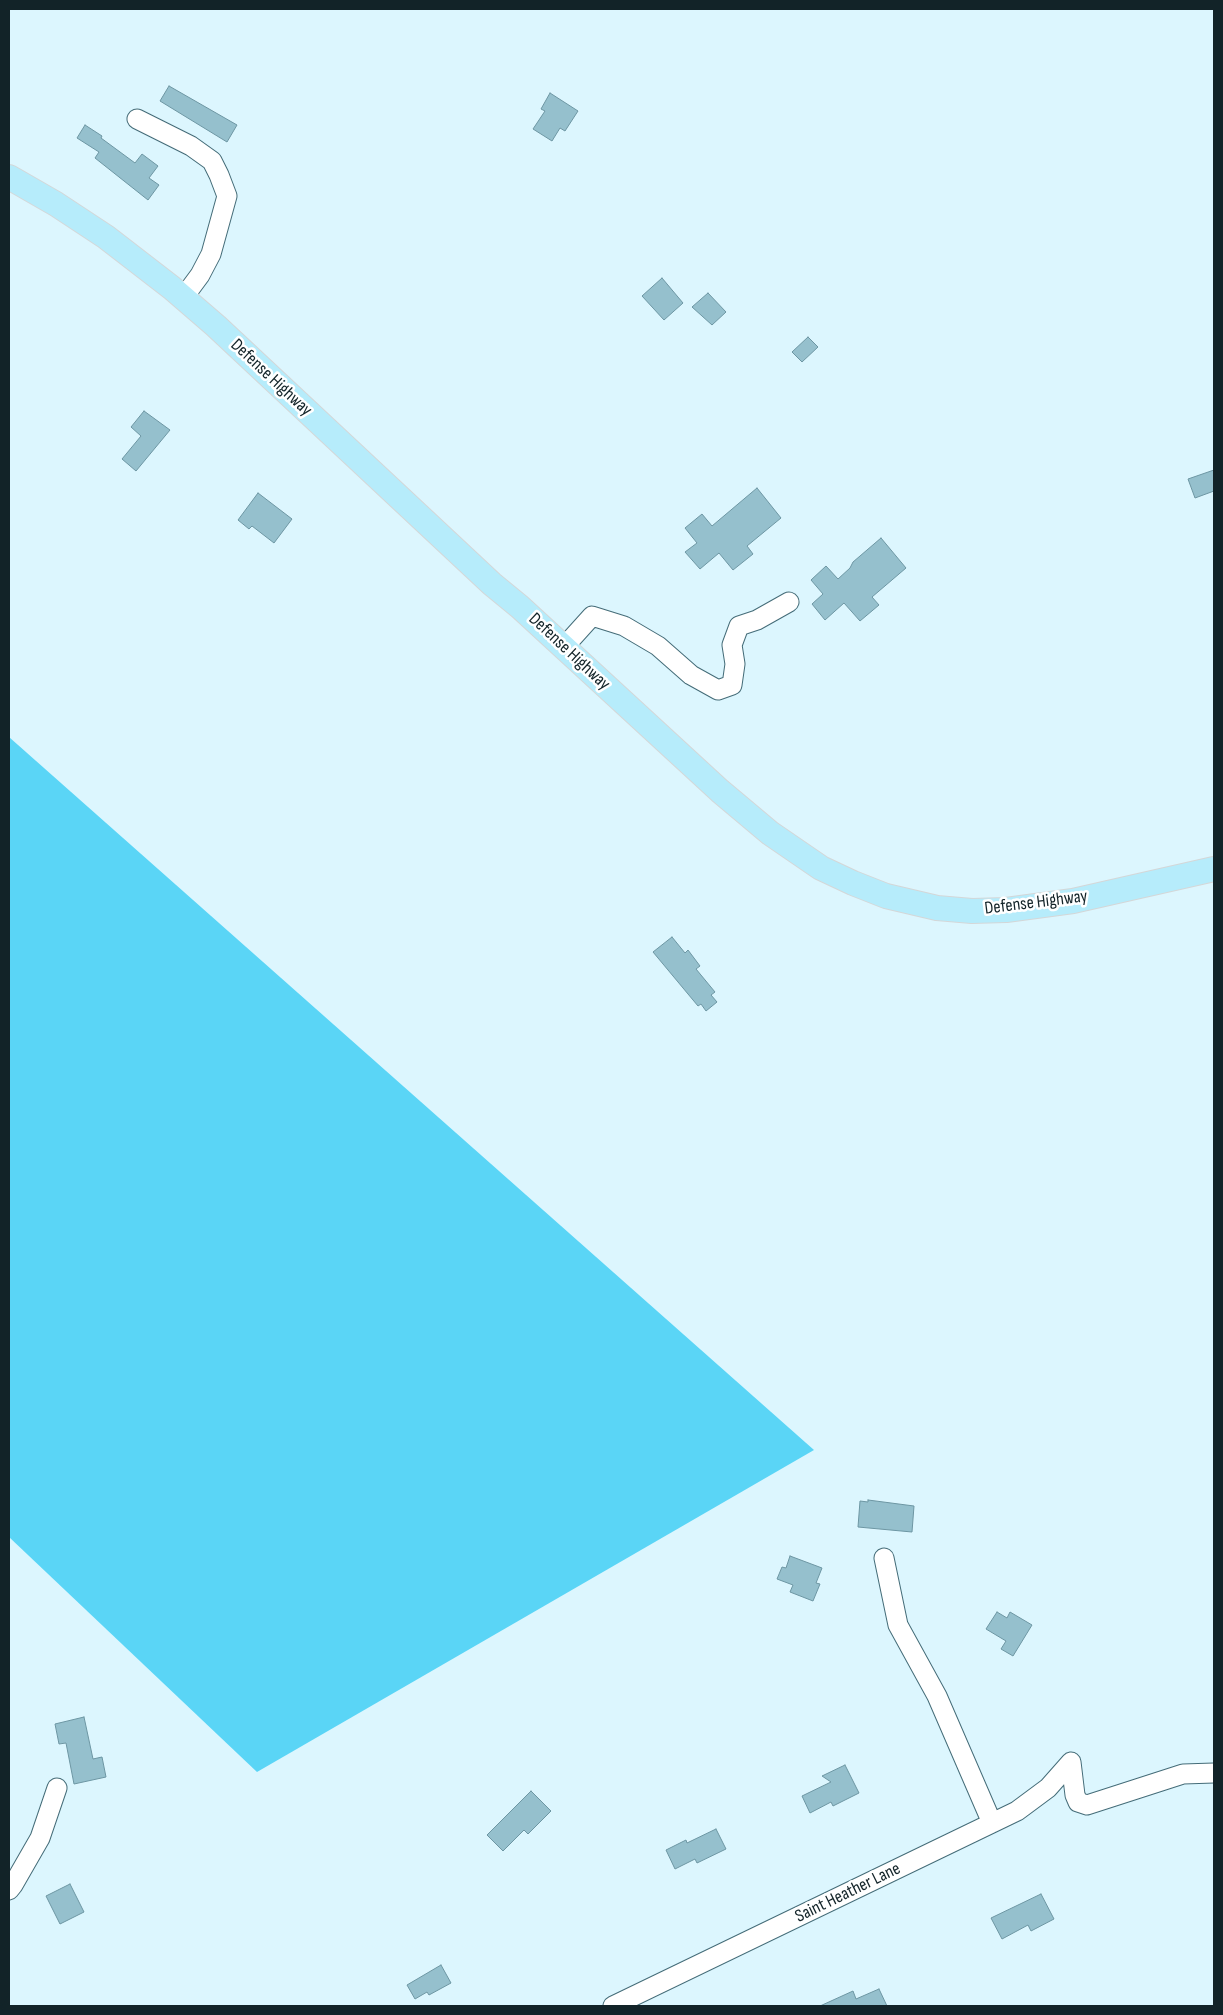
<!DOCTYPE html>
<style>
body{margin:0}
#map{position:relative;width:1223px;height:2015px;overflow:hidden;background:#dcf6fe;font-family:"Sofia Sans Condensed",sans-serif}
canvas{display:block}
.frame{position:absolute;inset:0;border:10px solid #122328;pointer-events:none}
</style>
<div id="map">
<canvas width="1223" height="2015"></canvas>
<div class="frame"></div>
</div>
<script>
const context = document.querySelector('canvas').getContext('2d');
context.lineJoin = 'round';
function paint(path, color) { context.fillStyle = color; context.fill(path, 'evenodd'); }
const shape = rows => new Path2D(rows.map(r => 'M' + r).join(''));
function strokePath(path, color, width, dash) { context.strokeStyle = color; context.lineWidth = width; context.lineCap = dash ? 'butt' : 'round'; context.setLineDash(dash || []); context.stroke(path); }
function write(font, color, halo, rows, align = 'center') {
  context.font = font + ' "Sofia Sans Condensed",sans-serif'; context.lineWidth = 5; context.setLineDash([]); context.textBaseline = 'middle'; context.strokeStyle = halo; context.fillStyle = color; for (const [text, x, y, turn = 0] of rows) {
    context.save(); context.translate(x, y); context.rotate((+turn || 0) * Math.PI / 180); context.textAlign = isNaN(turn) ? turn : align; if (halo) context.strokeText(text, 0, 0); context.fillText(text, 0, 0); context.restore();
  }
}
paint(shape([
 [9,737,814,1450,257,1772,9,1537]
]), '#5ad5f6');
const building = shape([
 [169,86,237,125,227,142,160,101,169,86],
 [550,93,578,111,565,131,560,128,552,141,533,129,545,111,541,109,550,93],
 [85,125,102,136,101,138,135,163,142,154,158,166,149,178,159,185,148,200,95,158,99,152,77,138,85,125],
 [662,278,683,303,664,320,642,296,662,278],
 [708,293,726,312,712,325,692,307,708,293],
 [808,337,818,347,802,362,792,352,808,337],
 [144,411,170,430,136,471,122,459,141,436,131,427,144,411],
 [1214,470,1214,491,1195,498,1188,479,1214,470],
 [757,488,781,518,747,546,753,554,733,570,719,553,700,569,685,552,697,543,685,528,702,514,712,526,757,488],
 [258,493,292,519,274,543,252,526,249,529,238,520,258,493],
 [881,538,906,568,872,597,879,605,860,621,844,603,825,620,812,604,823,594,811,580,826,566,838,579,850,568,853,562,881,538],
 [672,937,685,953,688,950,700,966,696,969,715,992,711,995,717,1002,706,1011,701,1004,698,1006,653,952,672,937],
 [868,1500,914,1506,912,1532,858,1527,860,1501,868,1502,868,1500],
 [790,1556,822,1568,816,1583,820,1584,813,1601,790,1592,793,1585,777,1579,782,1567,786,1568,790,1556],
 [997,1612,1007,1618,1010,1612,1032,1625,1013,1656,1001,1649,1006,1641,986,1629,997,1612],
 [84,1717,93,1759,102,1757,106,1777,74,1784,66,1743,59,1744,55,1724,84,1717],
 [845,1765,859,1793,833,1806,831,1802,810,1813,802,1796,831,1782,822,1776,845,1765],
 [531,1791,551,1811,528,1834,524,1830,503,1851,487,1835,531,1791],
 [716,1829,726,1849,697,1863,695,1859,675,1869,666,1850,686,1840,687,1843,716,1829],
 [70,1884,84,1912,60,1924,46,1896,70,1884],
 [1041,1894,1054,1919,1031,1931,1028,1925,1002,1939,991,1918,1041,1894],
 [441,1965,451,1983,429,1995,427,1992,415,1999,407,1985,441,1965],
 [879,1989,887,2006,820,2006,853,1991,856,1999,879,1989]
]);
paint(building, '#95c0cd');
strokePath(building, '#6d96a3', 1);
const minor = shape([
 [137,119,191,146,212,161,219,175,227,196,211,254,200,275,183,298],
 [564,647,592,616,624,626,658,646,691,675,718,690,732,685,735,664,732,645,739,626,757,620,789,602],
 [884,1558,898,1625,937,1696,992,1823],
 [1071,1762,1075,1795,1078,1802,1087,1805,1183,1774,1214,1773],
 [9,1890,13,1885,40,1838,57,1788],
 [613,2006,1017,1811,1048,1788,1071,1762]
]);
const major = shape([
 [9,177,56,204,106,237,172,288,216,326,492,584,520,607,720,791,770,833,821,868,853,883,886,896,937,908,972,911,1006,910,1073,901,1214,869]
]);
strokePath(minor, '#446c78', 21);
strokePath(major, '#d4d7d8', 26);
strokePath(minor, '#fff', 19);
strokePath(major, '#b6ecfb', 24);
write('18px', '#122328', '#fff', [
 ["Defense Highway",271,378,43],
 ["Defense Highway",569,652,43],
 ["Defense Highway",1036,903,-7],
 ["Saint Heather Lane",848,1893,-26]
]);
</script>
